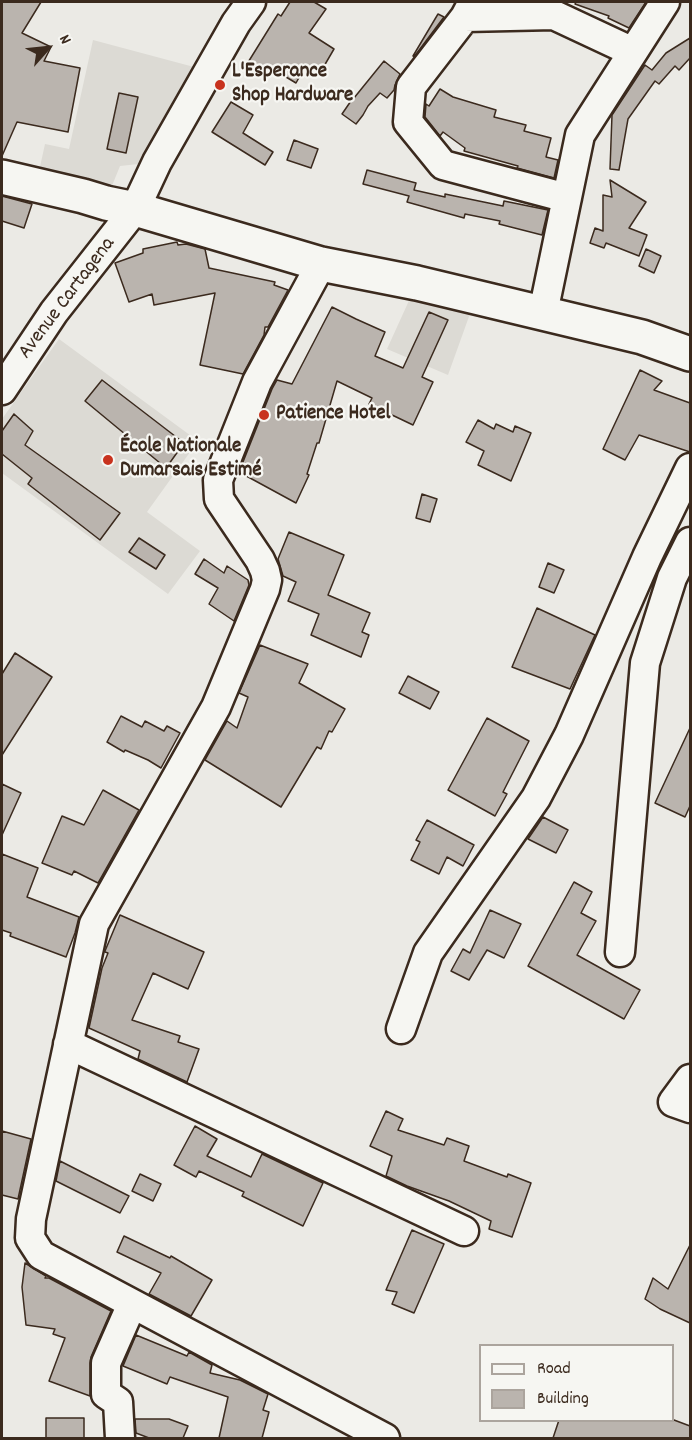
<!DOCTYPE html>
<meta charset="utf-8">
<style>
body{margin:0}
#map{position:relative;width:692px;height:1440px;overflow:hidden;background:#ebeae5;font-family:Dekko,sans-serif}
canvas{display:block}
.frame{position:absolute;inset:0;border:3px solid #3b2a1e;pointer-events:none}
.legend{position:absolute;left:479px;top:1344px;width:195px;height:78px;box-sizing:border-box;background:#f6f6f2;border:2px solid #aba49d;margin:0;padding:8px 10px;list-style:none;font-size:18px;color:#3b2a1e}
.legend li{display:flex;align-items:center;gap:12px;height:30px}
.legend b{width:30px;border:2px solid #aba49d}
.north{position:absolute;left:18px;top:18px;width:60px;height:60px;-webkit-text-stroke:4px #f6f6f2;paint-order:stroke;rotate:63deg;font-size:16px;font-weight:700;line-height:24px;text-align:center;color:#3b2a1e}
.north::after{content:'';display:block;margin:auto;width:21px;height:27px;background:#3b2a1e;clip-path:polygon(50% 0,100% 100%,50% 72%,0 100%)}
</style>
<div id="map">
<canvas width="692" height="1440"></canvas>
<div class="frame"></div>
<ul class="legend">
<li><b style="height:8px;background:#f6f6f2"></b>Road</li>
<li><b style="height:16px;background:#bab4ae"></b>Building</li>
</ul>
<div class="north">N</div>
</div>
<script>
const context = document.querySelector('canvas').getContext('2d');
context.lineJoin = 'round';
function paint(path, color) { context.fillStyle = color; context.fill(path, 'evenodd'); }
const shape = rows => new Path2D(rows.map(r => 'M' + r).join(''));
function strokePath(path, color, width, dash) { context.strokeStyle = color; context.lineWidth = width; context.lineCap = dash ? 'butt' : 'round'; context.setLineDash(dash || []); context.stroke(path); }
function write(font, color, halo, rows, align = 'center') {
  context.font = font + ' Dekko,sans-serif'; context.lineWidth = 4.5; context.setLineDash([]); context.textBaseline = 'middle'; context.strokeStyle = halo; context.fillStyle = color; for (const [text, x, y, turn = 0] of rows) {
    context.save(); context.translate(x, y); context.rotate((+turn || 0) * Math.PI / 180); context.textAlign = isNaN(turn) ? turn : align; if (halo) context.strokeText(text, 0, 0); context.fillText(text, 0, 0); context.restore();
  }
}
paint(shape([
 [93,40,209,71,157,162,120,166,105,203,36,185,45,144,69,149],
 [417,283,476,297,448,375,387,349],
 [59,339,198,441,147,512,200,551,168,594,2,473,2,419]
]), '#dcdad4');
const building = shape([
 [2,2,41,2,22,33,51,47,44,61,80,68,68,132,17,122,2,156,2,2],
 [290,2,314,2,326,9,309,33,334,49,320,73,306,65,296,83,266,65,261,73,247,64,278,14,281,16,290,2],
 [576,2,646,2,629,28,608,18,609,16,575,4,576,2],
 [438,14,444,17,414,57,413,56,438,14],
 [690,38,690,58,679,70,675,66,659,84,655,81,628,119,619,170,610,169,612,115,645,65,652,70,666,53,690,38],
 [384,61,400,74,395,85,394,90,387,98,380,93,368,106,363,115,356,124,342,114,353,98,354,98,384,61],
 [440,89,453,97,496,110,494,117,526,125,524,131,551,138,546,157,558,160,554,178,517,168,518,166,464,151,465,148,443,132,440,136,425,117,426,104,429,106,440,89],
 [119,93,138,97,126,153,107,149,119,93],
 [231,102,253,115,243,133,273,152,265,165,212,132,231,102],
 [294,140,318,149,311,168,287,160,294,140],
 [367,170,416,183,414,190,445,197,445,194,503,206,504,201,548,210,542,235,499,224,500,221,465,214,464,218,407,202,409,196,363,184,367,170],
 [610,180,646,202,629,228,647,235,639,256,606,243,604,248,590,243,595,228,603,231,603,195,612,197,610,180],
 [2,196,32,204,24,228,2,221,2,196],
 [177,242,178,245,186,244,205,249,209,268,275,282,274,285,288,290,268,327,265,327,264,335,243,374,200,365,215,293,154,305,152,294,129,302,115,263,143,253,143,249,177,242],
 [646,249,661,256,654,273,639,266,646,249],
 [332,307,356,319,385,332,375,356,403,368,429,312,448,320,422,377,433,382,413,425,369,404,372,398,337,381,319,443,317,443,307,474,309,475,296,503,239,472,272,389,277,380,292,384,332,307],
 [640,370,662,381,654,390,690,403,690,452,639,435,625,460,603,449,640,370],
 [102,380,184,443,166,468,85,401,102,380],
 [14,414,33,431,25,445,120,513,100,540,28,484,32,478,2,454,2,431,14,414],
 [478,420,494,429,496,424,513,432,515,426,531,433,511,481,478,465,484,451,466,442,478,420],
 [422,494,437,499,430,522,416,518,422,494],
 [289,532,344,555,328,595,370,613,362,632,369,635,361,657,311,635,319,614,288,601,296,582,283,576,278,559,289,532],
 [139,538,165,555,156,569,129,552,139,538],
 [204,559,224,573,227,566,248,580,249,585,234,621,209,604,218,588,195,574,204,559],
 [548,563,564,570,554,593,539,587,548,563],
 [537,608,595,635,570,689,512,667,537,608],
 [260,645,308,664,299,683,345,709,332,732,329,731,321,749,317,747,281,807,205,760,227,721,237,728,248,697,239,693,260,645],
 [15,653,52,677,2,755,2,674,15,653],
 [408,676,439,692,430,709,399,693,408,676],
 [121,716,142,727,145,721,164,731,167,726,180,733,161,768,148,760,125,750,124,752,107,742,121,716],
 [487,718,529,741,503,792,507,794,495,816,448,790,487,718],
 [690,728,690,806,685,817,655,803,690,728],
 [2,784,21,793,2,835,2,784],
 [103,790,139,810,98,883,74,871,72,875,42,863,62,816,84,825,103,790],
 [543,817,568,830,556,853,528,839,543,817],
 [427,820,474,845,463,866,447,857,439,874,411,860,420,842,416,840,427,820],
 [2,854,38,868,27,897,79,917,75,933,66,957,10,936,11,933,2,930,2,854],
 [574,882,592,892,581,913,596,921,577,955,640,990,624,1019,528,966,574,882],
 [490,910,521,924,504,958,487,950,469,980,451,971,463,949,470,953,490,910],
 [120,915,204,952,188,989,153,973,132,1020,180,1036,178,1042,199,1049,187,1082,138,1059,140,1051,89,1028,102,968,108,953,105,952,105,951,120,915],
 [386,1111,403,1119,398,1130,444,1145,447,1138,469,1146,464,1161,507,1177,508,1174,531,1183,512,1237,489,1229,491,1221,449,1201,407,1186,386,1176,392,1156,370,1146,386,1111],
 [195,1126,217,1139,207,1156,251,1177,262,1154,323,1183,303,1226,242,1196,244,1192,199,1171,196,1177,174,1165,195,1126],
 [2,1131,31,1139,18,1199,2,1195,2,1131],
 [60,1161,129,1196,120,1213,56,1181,60,1161],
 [140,1174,161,1184,153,1201,132,1191,140,1174],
 [412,1230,444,1244,414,1313,392,1304,397,1292,386,1290,412,1230],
 [124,1236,170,1258,171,1256,212,1280,191,1316,149,1294,161,1273,117,1252,124,1236],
 [690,1245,690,1323,660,1309,645,1299,653,1278,668,1289,690,1245],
 [25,1263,46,1276,45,1278,49,1278,111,1311,91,1357,90,1363,90,1396,49,1381,65,1338,53,1334,55,1329,26,1325,22,1287,25,1263],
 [136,1335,187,1356,189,1352,212,1365,210,1373,240,1380,268,1394,263,1410,269,1412,262,1438,219,1438,228,1397,170,1377,167,1384,123,1366,136,1335],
 [46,1418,84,1418,84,1438,46,1438,46,1418],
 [135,1419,169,1419,188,1426,183,1438,149,1438,136,1433,135,1419],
 [559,1420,674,1420,690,1426,690,1438,553,1438,559,1420]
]);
paint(building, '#bab4ae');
strokePath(building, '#3b2a1e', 1.5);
const minor = shape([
 [473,2,465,17,411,87,408,122,443,165,567,198],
 [465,17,554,15,633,52],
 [321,264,257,382,218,480,219,499,260,560,265,571,267,580,265,589,216,707,94,924,31,1219,30,1238,41,1255,385,1438],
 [543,313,580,135,665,2],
 [2,390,54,312,135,209,157,162,236,23,251,2],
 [620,952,645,663,672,578,690,542],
 [401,1029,428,953,536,798,569,735,647,557,690,468],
 [68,1044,464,1231],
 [690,1079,673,1102,690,1108],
 [120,1438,118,1402,106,1394,106,1363,132,1304]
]);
const major = shape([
 [2,177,83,196,106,203,135,209,321,264,417,283,642,337,690,354]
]);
strokePath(minor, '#3b2a1e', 33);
strokePath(major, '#3b2a1e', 38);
strokePath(minor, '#f6f6f2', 28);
strokePath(major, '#f6f6f2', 33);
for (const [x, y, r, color] of [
 [220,85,6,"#c8321e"],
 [264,415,6,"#c8321e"],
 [108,460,6,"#c8321e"]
]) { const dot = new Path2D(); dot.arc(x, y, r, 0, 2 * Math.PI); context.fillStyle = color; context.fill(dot); strokePath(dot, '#f6f6f2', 2); }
write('bold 21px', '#3b2a1e', '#f6f6f2', [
 ["L'Esperance",232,73],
 ["Shop Hardware",232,97],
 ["Patience Hotel",276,415],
 ["École Nationale",120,448],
 ["Dumarsais Estimé",120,472]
], 'left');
write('21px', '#3b2a1e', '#f6f6f2', [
 ["Avenue Cartagena",68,299,-53]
]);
</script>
